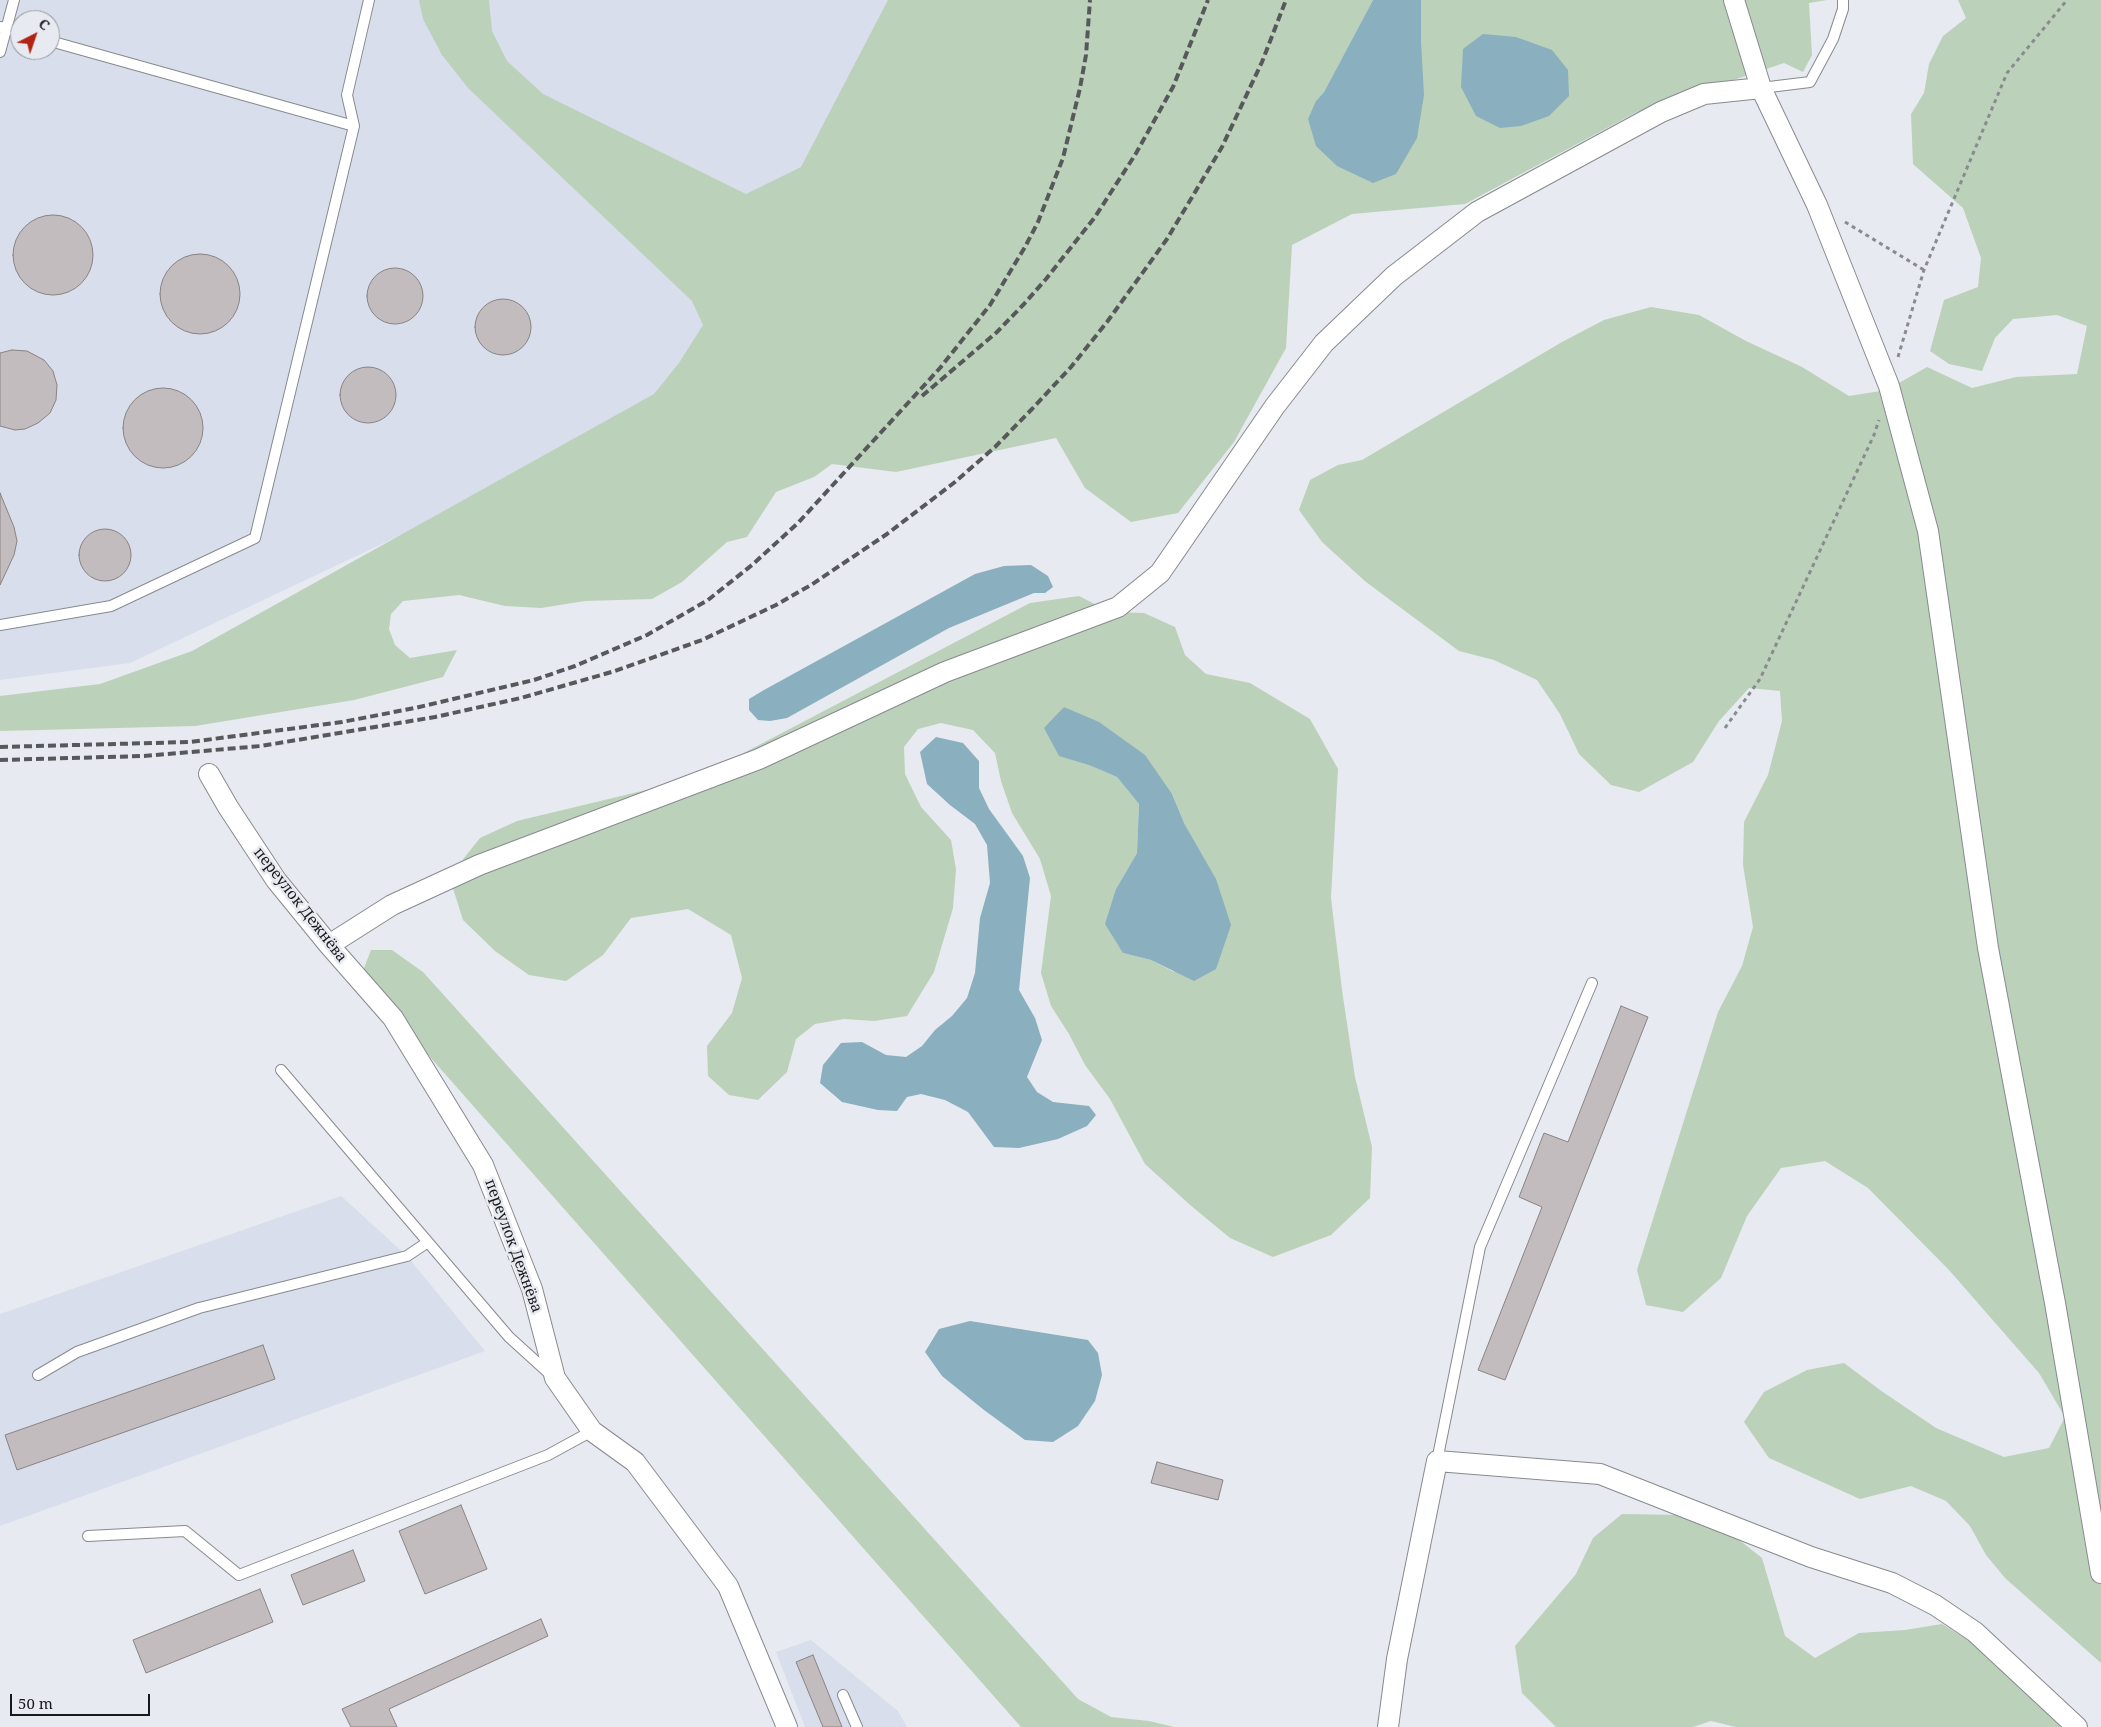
<!DOCTYPE html>
<meta charset="utf-8">
<style>
body{margin:0}
#map{position:relative;width:2101px;height:1727px;overflow:hidden;background:#e7eaf0;font-family:"Noto Serif",serif}
canvas{display:block}
.north{position:absolute;left:10px;top:10px;width:50px;height:50px;box-sizing:border-box;background:#e7eaf0;border:1px solid #94969b;border-radius:50%;rotate:41deg;font-size:14px;font-weight:700;line-height:20px;text-align:center;color:#18191b}
.north::after{content:'';display:block;margin:auto;width:18px;height:22px;background:#b22314;clip-path:polygon(50% 0,100% 100%,50% 72%,0 100%)}
.scale{position:absolute;left:10px;top:1694px;width:140px;height:22px;box-sizing:border-box;border:2px solid #18191b;border-top:0;padding-left:6px;font-size:15px;line-height:18px;white-space:nowrap;color:#18191b;-webkit-text-stroke:4px #e7eaf0;paint-order:stroke}
</style>
<div id="map">
<canvas width="2101" height="1727"></canvas>
<div class="north">С</div>
<div class="scale">50 m</div>
</div>
<script>
const context = document.querySelector('canvas').getContext('2d');
context.lineJoin = 'round';
function paint(path, color) { context.fillStyle = color; context.fill(path, 'evenodd'); }
const shape = rows => new Path2D(rows.map(r => 'M' + r).join(''));
function strokePath(path, color, width, dash) { context.strokeStyle = color; context.lineWidth = width; context.lineCap = dash ? 'butt' : 'round'; context.setLineDash(dash || []); context.stroke(path); }
function write(font, color, halo, rows, align = 'center') {
  context.font = font + ' "Noto Serif",serif'; context.lineWidth = 5; context.setLineDash([]); context.textBaseline = 'middle'; context.strokeStyle = halo; context.fillStyle = color; for (const [text, x, y, turn = 0] of rows) {
    context.save(); context.translate(x, y); context.rotate((+turn || 0) * Math.PI / 180); context.textAlign = isNaN(turn) ? turn : align; if (halo) context.strokeText(text, 0, 0); context.fillText(text, 0, 0); context.restore();
  }
}
paint(shape([
 [0,0,899,0,676,405,130,663,0,680],
 [20,20,50,20,50,50,20,50],
 [341,1196,407,1256,485,1351,0,1526,0,1314],
 [811,1640,898,1711,907,1727,805,1727,776,1652]
]), '#d8deeb');
paint(shape([
 [419,0,489,0,492,31,507,61,543,94,746,194,801,167,888,0,1373,0,1324,92,1316,101,1421,41,1421,0,1827,0,1809,3,1812,55,1803,72,1784,63,1635,113,1465,204,1352,214,1292,245,1286,348,1234,442,1178,513,1131,522,1085,488,1056,438,896,472,832,464,814,477,776,492,747,537,727,542,682,582,652,599,585,601,541,608,505,606,459,595,403,601,391,614,389,629,395,645,410,658,457,650,443,677,354,700,195,726,0,731,0,696,100,684,192,651,654,394,679,363,703,325,692,301,468,88,442,55,423,19],
 [1516,37,1523,40,1521,126],
 [1958,0,2101,0,2101,1663,2005,1578,1986,1555,1970,1526,1946,1501,1911,1486,1860,1499,1769,1458,1744,1422,1764,1392,1807,1370,1844,1363,1880,1390,1936,1428,2004,1457,2049,1448,2065,1417,2039,1373,1949,1270,1868,1188,1825,1161,1781,1168,1747,1216,1721,1278,1683,1312,1646,1305,1637,1270,1718,1012,1742,966,1753,927,1743,865,1744,822,1768,775,1782,721,1780,691,1749,688,1719,721,1693,762,1639,792,1611,785,1579,754,1560,714,1537,680,1494,660,1459,651,1366,582,1322,542,1299,510,1310,480,1338,465,1362,460,1562,342,1604,320,1651,307,1699,315,1746,341,1802,367,1849,396,1887,390,1927,367,1972,388,2016,377,2077,374,2087,326,2057,315,2013,319,1995,338,1982,371,1949,364,1930,351,1944,300,1978,287,1981,258,1963,208,1913,164,1911,114,1924,93,1929,64,1943,36,1966,18],
 [1079,596,1110,612,1144,613,1175,627,1185,655,1206,674,1250,683,1310,719,1338,769,1331,898,1342,990,1355,1077,1372,1147,1370,1198,1331,1235,1273,1257,1230,1238,1189,1204,1145,1164,1110,1099,1085,1065,1069,1034,1051,1006,1041,973,1051,896,1040,859,1012,813,1001,781,995,753,973,730,941,723,918,729,904,747,905,774,921,807,951,840,956,869,953,908,934,972,907,1016,874,1021,844,1019,815,1024,796,1039,787,1072,758,1100,729,1095,708,1076,707,1046,732,1013,742,978,731,935,688,909,631,918,603,955,566,981,529,975,495,951,463,920,451,882,464,858,480,838,517,821,696,778,1030,603],
 [1089,765,1172,794,1185,825,1174,972,1151,960,1123,953,1116,889,1137,853,1139,804,1117,777],
 [371,950,392,950,423,972,1078,1699,1111,1717,1149,1721,1174,1727,1021,1727,371,990,364,968],
 [1622,1514,1681,1515,1734,1536,1762,1558,1785,1636,1815,1658,1859,1633,1905,1630,1942,1624,1998,1659,2080,1727,1736,1727,1711,1721,1693,1727,1556,1727,1522,1693,1515,1646,1576,1574,1593,1538]
]), '#bbd1b9');
paint(shape([
 [1373,0,1421,0,1421,41,1424,95,1417,138,1396,174,1373,183,1337,166,1316,146,1308,119,1316,101,1324,92],
 [1483,34,1516,37,1552,50,1568,70,1569,96,1549,116,1521,126,1500,128,1476,116,1461,87,1463,49],
 [1031,565,1048,576,1053,587,1045,593,1034,593,949,628,787,718,770,721,758,720,749,710,749,699,764,690,975,574,1004,566],
 [1064,707,1099,722,1145,755,1172,794,1185,825,1216,879,1231,925,1216,969,1194,981,1151,960,1123,953,1105,924,1116,889,1137,853,1139,804,1117,777,1089,765,1059,756,1044,728],
 [936,737,963,743,979,761,979,788,989,809,1023,856,1030,878,1019,990,1035,1018,1042,1040,1027,1077,1037,1092,1053,1102,1089,1106,1096,1115,1087,1126,1058,1139,1019,1148,994,1147,968,1112,945,1100,921,1094,907,1097,897,1111,878,1110,842,1102,820,1083,823,1065,841,1043,862,1042,886,1055,906,1057,922,1046,935,1030,952,1016,967,998,975,973,980,918,990,883,987,845,975,824,950,805,927,784,920,752],
 [970,1321,1088,1340,1098,1353,1102,1375,1095,1401,1078,1426,1053,1442,1025,1440,984,1410,942,1376,925,1352,939,1329]
]), '#8aafbe');
const building = shape([
 '13 255a40 40 0 1 1 80 0a40 40 0 1 1-80 0Z',
 '160 294a40 40 0 1 1 80 0a40 40 0 1 1-80 0Z',
 '367 296a28 28 0 1 1 56 0a28 28 0 1 1-56 0Z',
 '475 327a28 28 0 1 1 56 0a28 28 0 1 1-56 0Z',
 [12,350,27,351,44,360,53,371,57,385,56,400,50,413,38,423,25,429,15,430,0,426,0,353,12,350],
 '340 395a28 28 0 1 1 56 0a28 28 0 1 1-56 0Z',
 '123 428a40 40 0 1 1 80 0a40 40 0 1 1-80 0Z',
 [0,493,14,527,17,541,14,555,0,585,0,493],
 '79 555a26 26 0 1 1 52 0a26 26 0 1 1-52 0Z',
 [1621,1006,1648,1017,1505,1380,1478,1370,1542,1207,1519,1197,1544,1133,1568,1142,1621,1006],
 [263,1345,275,1379,17,1470,5,1435,263,1345],
 [1157,1462,1223,1480,1218,1500,1151,1483,1157,1462],
 [461,1505,487,1569,425,1594,399,1531,461,1505],
 [353,1550,365,1581,303,1605,291,1575,353,1550],
 [260,1589,273,1622,146,1673,133,1640,260,1589],
 [541,1619,548,1636,389,1709,397,1727,351,1727,342,1709,541,1619],
 [813,1655,842,1727,823,1727,796,1662,813,1655]
]);
paint(building, '#c3bcbe');
strokePath(building, '#898384', 1);
const lane = shape([
 [1,27,20,33],
 [50,41,354,126],
 [0,52,14,0],
 [1761,88,1810,82,1833,39,1843,9,1843,0],
 [0,625,111,606,255,538,354,126,347,95,369,0],
 [281,1070,509,1337,552,1376],
 [38,1375,77,1352,199,1308,407,1256,428,1242],
 [1437,1461,1480,1247,1592,983],
 [88,1536,185,1531,239,1575,548,1455,592,1431],
 [843,1695,857,1727]
]);
const street = shape([
 [1734,0,1761,88,1817,205,1889,386,1928,531,1988,948,2055,1303,2101,1573],
 [209,774,228,807,276,880,329,945,393,1018,483,1165,532,1289,555,1378,592,1431,635,1462,728,1586,787,1727],
 [329,945,392,905,479,865,759,759,945,672,1118,607,1160,573,1275,406,1324,343,1394,276,1477,212,1661,112,1704,94,1761,88],
 [1388,1727,1397,1659,1437,1461,1600,1474,1811,1557,1892,1583,1935,1605,1975,1632,2077,1727]
]);
strokePath(lane, '#878a8f', 12);
strokePath(street, '#878a8f', 22);
strokePath(shape([
 [1845,222,1924,270],
 [1898,357,1924,270,2007,73,2067,0],
 [1725,728,1760,679,1874,435,1879,420]
]), '#898b8f', 3, [4, 4]);
strokePath(lane, '#fff', 10);
strokePath(street, '#fff', 20);
strokePath(shape([
 [922,396,997,332,1024,304,1046,279,1095,217,1135,155,1173,87,1208,0],
 [0,747,190,742,342,722,415,708,534,680,575,666,647,635,708,600,752,565,798,523,940,368,990,305,1025,247,1038,222,1063,158,1080,88,1086,55,1090,0],
 [0,760,144,756,261,746,435,717,521,698,615,671,702,640,776,605,811,585,887,534,955,482,995,447,1032,409,1071,367,1107,322,1167,239,1222,147,1262,62,1286,0]
]), '#57585b', 4, [8, 4]);
write('15px', '#18191b', '#e7eaf0', [
 ["переулок Дежнёва",300,905,52],
 ["переулок Дежнёва",513,1246,70]
]);
</script>
